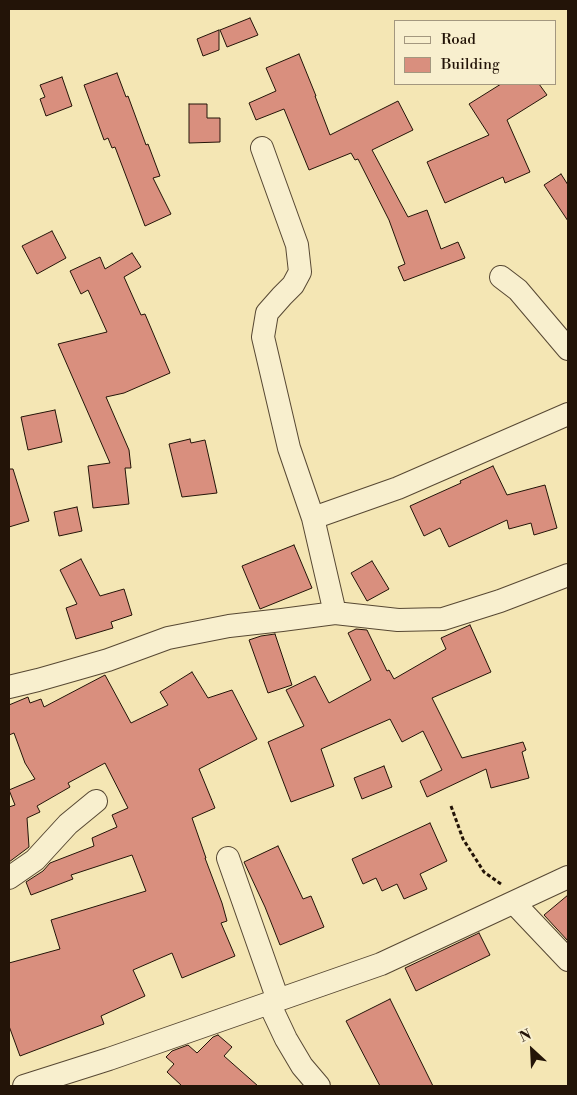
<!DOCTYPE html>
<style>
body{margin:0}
#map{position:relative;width:577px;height:1095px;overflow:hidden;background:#f4e6b4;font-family:"Libre Bodoni",serif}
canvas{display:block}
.frame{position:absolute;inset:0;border:10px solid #231408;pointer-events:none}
.legend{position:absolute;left:394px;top:20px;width:162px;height:65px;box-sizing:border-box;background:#f8efce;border:1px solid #a3977f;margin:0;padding:6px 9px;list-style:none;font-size:15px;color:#231408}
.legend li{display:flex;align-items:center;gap:10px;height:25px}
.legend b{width:25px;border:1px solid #a3977f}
.north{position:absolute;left:507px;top:1025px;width:50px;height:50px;-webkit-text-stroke:4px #f8efce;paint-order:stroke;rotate:335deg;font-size:14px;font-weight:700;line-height:20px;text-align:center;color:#231408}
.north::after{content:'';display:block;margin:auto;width:18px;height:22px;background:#231408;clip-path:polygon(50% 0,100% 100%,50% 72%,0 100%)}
</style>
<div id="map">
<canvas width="577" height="1095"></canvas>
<div class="frame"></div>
<ul class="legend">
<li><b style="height:6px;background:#f8efce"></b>Road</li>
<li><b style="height:14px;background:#d98f7e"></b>Building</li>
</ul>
<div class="north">N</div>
</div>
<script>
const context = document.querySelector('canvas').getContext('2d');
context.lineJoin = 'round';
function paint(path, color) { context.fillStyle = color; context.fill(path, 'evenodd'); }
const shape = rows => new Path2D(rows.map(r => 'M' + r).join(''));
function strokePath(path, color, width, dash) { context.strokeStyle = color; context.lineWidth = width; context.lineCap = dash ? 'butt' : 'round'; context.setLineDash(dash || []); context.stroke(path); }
const building = shape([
 [250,18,258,35,227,47,220,30,250,18],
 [219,30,219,50,203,56,197,39,219,30],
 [299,54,316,96,315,96,330,135,398,101,413,130,372,150,408,217,427,210,441,249,458,242,465,258,404,281,398,267,405,264,389,220,358,159,355,160,351,153,309,170,284,109,256,120,249,103,276,91,266,68,299,54],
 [117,73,126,97,128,96,146,145,148,144,160,176,153,178,171,214,145,226,115,147,112,148,108,138,104,140,84,85,117,73],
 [62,77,72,106,46,116,40,99,45,97,40,85,62,77],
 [501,84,539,84,547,95,507,120,530,172,505,183,503,177,445,203,427,162,489,135,469,104,501,84],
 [189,104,207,104,207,118,220,118,220,142,189,143,189,104],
 [561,174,568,185,568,221,544,185,561,174],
 [52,231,66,258,37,274,22,246,52,231],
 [132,253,141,267,124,277,141,315,145,314,170,373,124,393,106,397,129,450,131,468,125,468,129,504,93,508,88,466,110,463,58,344,107,332,88,290,81,294,70,271,100,257,105,269,132,253],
 [55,410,62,442,28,450,21,417,55,410],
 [190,439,191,443,205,440,217,493,182,497,169,444,190,439],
 [493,466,507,495,545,485,557,528,534,535,531,523,509,529,507,520,449,547,440,528,424,536,410,506,461,483,460,481,493,466],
 [9,469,13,469,29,521,9,527,9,469],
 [77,507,82,531,59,536,54,512,77,507],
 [294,545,312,588,260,609,242,566,294,545],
 [81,559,100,596,124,589,132,615,111,622,113,628,76,639,66,608,77,604,60,570,81,559],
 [372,561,389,589,367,601,351,573,372,561],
 [470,625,491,672,432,698,462,758,523,742,526,750,522,752,529,778,491,788,486,769,427,797,420,781,442,770,423,731,402,742,390,719,321,749,334,786,291,802,268,742,304,726,286,690,315,676,329,703,371,680,348,633,356,629,367,630,387,671,389,670,394,679,446,649,441,638,470,625],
 [275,634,292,685,268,693,249,640,261,636,275,634],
 [192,672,208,698,232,690,257,739,199,769,215,808,192,818,206,858,205,858,222,903,227,921,221,923,235,956,182,978,172,953,133,970,145,996,101,1016,104,1024,20,1056,9,1026,9,963,60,949,51,920,146,891,132,855,71,875,73,879,31,895,26,882,43,871,50,863,94,846,92,838,117,827,112,815,128,808,105,763,68,783,70,787,37,806,40,812,27,818,29,847,9,862,9,807,15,805,9,790,35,779,25,763,14,733,9,735,9,705,28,697,30,703,41,699,44,707,105,675,131,723,168,705,160,692,192,672],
 [384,766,392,787,362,799,354,778,384,766],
 [430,823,447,861,420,874,427,889,404,899,397,884,382,891,376,878,363,884,352,859,430,823],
 [278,846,303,899,311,896,324,927,280,945,265,907,244,862,278,846],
 [568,895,568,941,544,915,568,895],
 [479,933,490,955,416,991,405,968,479,933],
 [390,999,433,1086,380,1086,346,1021,390,999],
 [218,1035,232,1047,224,1056,258,1086,182,1086,167,1072,174,1064,166,1057,172,1051,188,1045,197,1053,213,1037,218,1035]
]);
paint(building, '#d98f7e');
strokePath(building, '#231408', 1);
const street = shape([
 [262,148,297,245,300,272,293,285,282,296,267,313,263,337,289,448,313,518,335,613],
 [501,277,518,290,568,349],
 [313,518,398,488,568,414],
 [9,687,38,680,108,660,168,638,229,626,282,620,335,613,398,620,443,619,500,601,568,575],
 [228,858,278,1000],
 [9,878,35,860,68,824,96,801],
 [514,903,568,960],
 [269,1003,286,1039,302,1066,319,1086],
 [24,1086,109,1059,381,964,568,877]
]);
strokePath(street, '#574833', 24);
strokePath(shape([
 [451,806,463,839,484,872,501,884]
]), '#231408', 3, [4, 2.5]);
strokePath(street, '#f8efce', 22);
</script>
